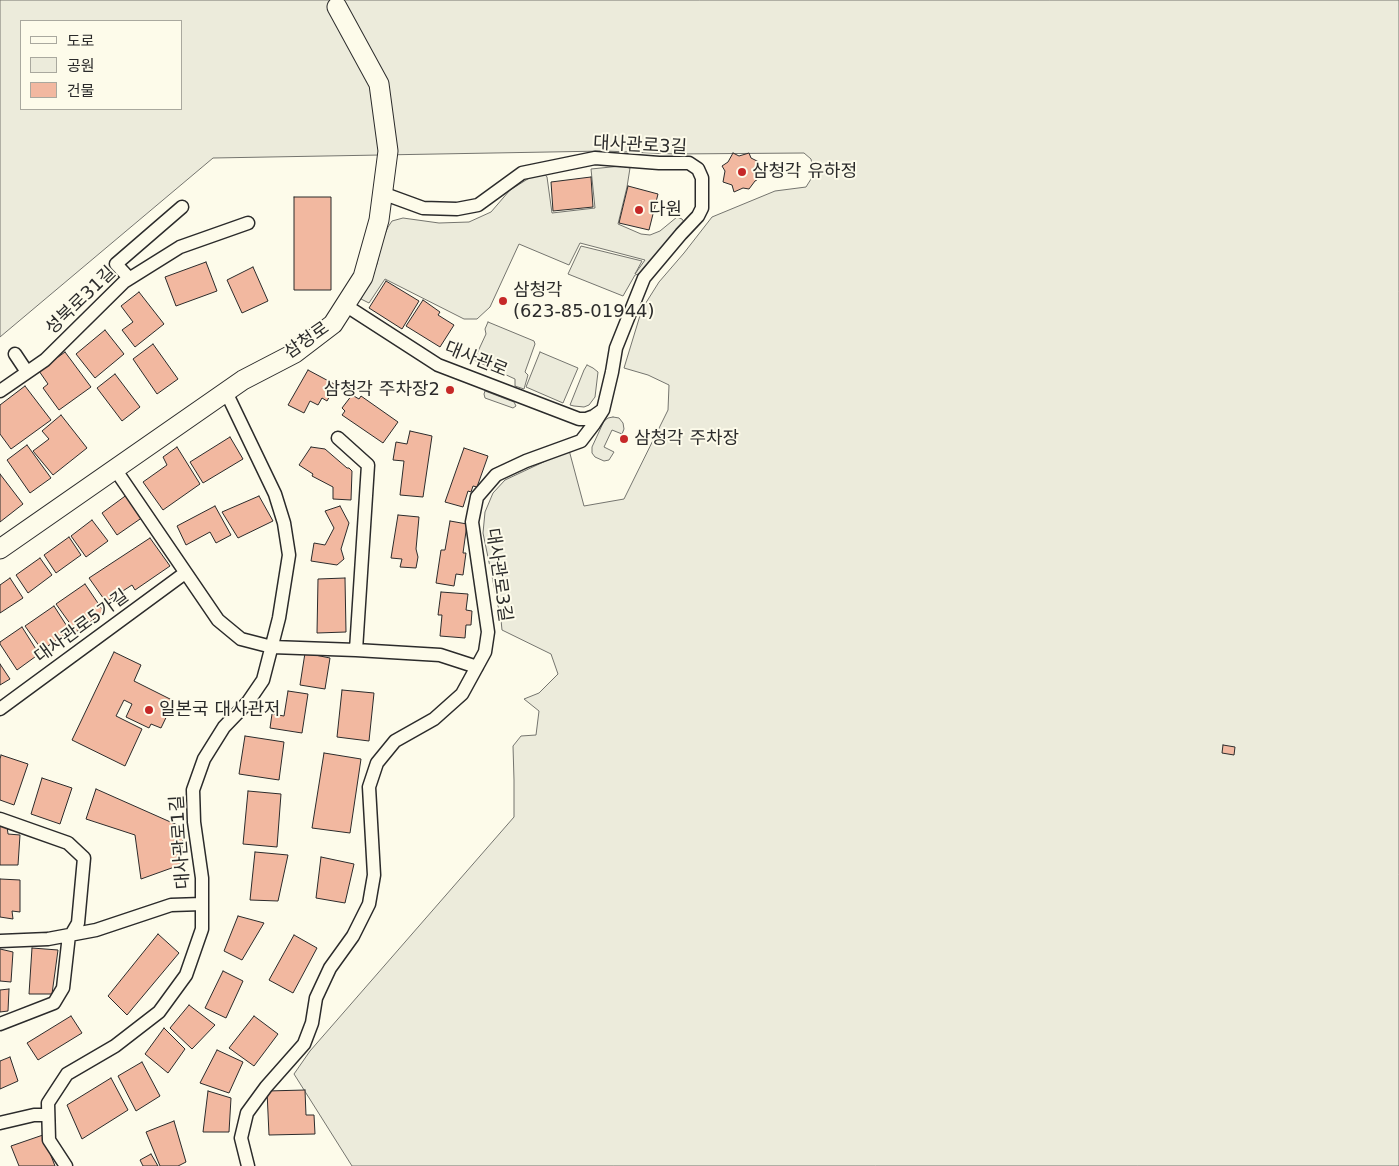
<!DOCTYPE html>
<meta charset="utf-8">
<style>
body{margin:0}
#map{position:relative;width:1399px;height:1166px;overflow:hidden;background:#fdfbea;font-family:"DejaVu Sans","Noto Sans KR",sans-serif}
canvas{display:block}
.legend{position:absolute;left:20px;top:20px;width:162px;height:90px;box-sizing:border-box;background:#fdfbea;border:1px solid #a9a89e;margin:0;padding:6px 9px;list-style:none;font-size:15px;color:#2b2b2b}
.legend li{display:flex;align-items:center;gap:10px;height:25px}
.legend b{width:25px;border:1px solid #a9a89e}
</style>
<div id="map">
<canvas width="1399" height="1166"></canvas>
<ul class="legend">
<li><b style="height:6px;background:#fdfbea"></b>도로</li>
<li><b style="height:14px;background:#ecebdb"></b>공원</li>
<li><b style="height:14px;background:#f2b8a0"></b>건물</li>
</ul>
</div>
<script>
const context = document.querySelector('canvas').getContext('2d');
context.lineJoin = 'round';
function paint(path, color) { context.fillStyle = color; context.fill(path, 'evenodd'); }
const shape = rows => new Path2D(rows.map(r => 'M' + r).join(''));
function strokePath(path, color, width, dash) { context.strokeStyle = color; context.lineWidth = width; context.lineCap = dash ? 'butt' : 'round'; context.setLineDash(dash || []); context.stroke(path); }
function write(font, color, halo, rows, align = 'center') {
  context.font = font + ' "DejaVu Sans","Noto Sans KR",sans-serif'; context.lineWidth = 4; context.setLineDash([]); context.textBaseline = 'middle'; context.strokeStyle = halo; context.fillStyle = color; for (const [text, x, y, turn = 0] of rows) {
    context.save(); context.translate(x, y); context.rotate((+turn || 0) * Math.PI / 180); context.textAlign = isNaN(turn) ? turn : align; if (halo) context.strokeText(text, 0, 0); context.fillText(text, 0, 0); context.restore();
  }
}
const green = shape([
 [0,0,1399,0,1399,1166,352,1166,294,1074,310,1051,514,817,514,780,513,746,521,736,536,735,539,711,524,699,539,693,558,674,551,654,502,630,501,620,483,533,485,512,493,493,505,480,569,450,584,506,624,499,668,410,669,385,648,375,624,368,642,309,659,282,684,253,712,217,775,191,806,187,811,179,813,170,811,159,804,153,674,154,605,151,213,158,0,337,0,0],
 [21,21,181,21,181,109,21,109,21,21],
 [621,166,630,168,627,187,618,224,641,234,650,235,660,231,677,217,682,219,684,222,642,273,635,275,623,296,568,274,581,246,642,261,635,274,645,260,580,243,569,265,519,244,490,307,477,319,464,319,385,279,369,303,361,299,377,264,382,241,388,227,392,221,403,218,439,223,469,222,491,212,510,190,539,172,544,173,547,177,552,213,595,208,591,169,621,166],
 [488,322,534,341,535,344,525,372,528,375,524,389,515,386,515,379,474,360,486,334,485,329,488,322],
 [540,352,578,368,563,403,526,387,540,352],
 [587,365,593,368,598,372,595,397,589,405,584,407,574,406,570,405,584,370,587,365],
 [485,391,514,402,516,406,513,408,485,398,484,394,485,391],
 [613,417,619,418,623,423,624,429,622,434,612,430,604,447,614,452,609,460,604,461,595,457,592,453,592,447,604,421,608,418,613,417]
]);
paint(green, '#ecebdb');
strokePath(green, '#74746e', 1);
const building = shape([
 [733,153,739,156,749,153,751,158,759,162,758,173,760,178,755,181,749,189,743,188,734,192,732,185,723,182,725,171,722,166,728,162,733,153],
 [591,177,593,207,553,211,551,182,591,177],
 [628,186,658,194,649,230,619,223,628,186],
 [294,197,331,197,331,290,294,290,294,197],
 [206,262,217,291,176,306,165,277,206,262],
 [253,267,268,301,242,313,227,280,253,267],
 [386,281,419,301,402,329,369,308,386,281],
 [139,292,164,324,135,347,122,330,133,322,121,306,139,292],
 [423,300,440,312,438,315,454,325,440,347,406,326,423,300],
 [105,330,124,354,95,378,76,354,105,330],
 [153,344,178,379,157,394,133,359,153,344],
 [65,352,91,387,59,410,43,388,48,384,39,371,65,352],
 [308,370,336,385,327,401,322,398,318,405,310,401,304,413,288,405,308,370],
 [115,374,140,407,122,421,97,388,115,374],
 [25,386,51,420,11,449,0,434,0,405,25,386],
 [352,395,359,399,361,396,398,422,383,443,342,415,345,411,342,408,352,395],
 [61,415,87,448,53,475,33,451,49,439,42,431,61,415],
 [410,431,432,436,423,497,400,495,404,461,393,460,396,442,407,444,410,431],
 [230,437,243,459,203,483,190,462,230,437],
 [27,445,51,478,30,493,7,460,27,445],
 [177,447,200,484,163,510,143,482,167,465,163,457,177,447],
 [311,447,325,449,347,468,349,468,352,471,351,500,333,499,333,487,312,476,313,474,299,465,311,447],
 [464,448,488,456,477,487,473,486,471,492,468,491,463,507,445,502,464,448],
 [0,474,23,504,0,522,0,474],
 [128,494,143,517,117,535,102,513,128,494],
 [259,496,273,521,238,538,222,512,259,496],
 [215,506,231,535,216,543,210,532,186,545,177,526,215,506],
 [340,506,349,523,341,549,344,559,337,565,311,561,314,543,325,545,334,528,325,511,340,506],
 [398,515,419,517,416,549,418,557,416,568,400,567,402,559,391,558,398,515],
 [92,520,108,541,86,557,71,536,92,520],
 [450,521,467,524,463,553,466,553,463,575,456,574,454,586,436,583,441,550,445,550,450,521],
 [69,537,81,555,56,573,44,555,69,537],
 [150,538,170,566,135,590,132,585,106,602,89,578,150,538],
 [40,558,52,575,28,593,16,575,40,558],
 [10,578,23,598,0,613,0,585,10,578],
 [345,578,346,632,317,633,318,579,345,578],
 [85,584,104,612,76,632,56,604,85,584],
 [441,592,468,594,466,610,472,611,471,625,466,625,465,638,440,636,442,615,438,615,441,592],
 [54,606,70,631,42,650,25,626,54,606],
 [22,627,39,654,17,670,0,644,0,642,22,627],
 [114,652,141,665,134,681,174,701,161,728,151,724,149,728,126,717,132,704,124,700,116,716,142,729,125,766,72,740,114,652],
 [305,653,330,658,325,689,300,685,305,653],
 [0,664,10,679,0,685,0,664],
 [342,690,374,693,369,741,337,737,342,690],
 [288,691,308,694,302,733,270,728,272,714,284,716,288,691],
 [245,736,284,742,279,780,239,774,245,736],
 [1223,745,1235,747,1234,755,1222,753,1223,745],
 [324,753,361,759,350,833,312,828,324,753],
 [1,755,28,764,14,805,0,800,0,759,1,755],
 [42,778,72,788,60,824,31,814,42,778],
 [96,789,184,828,180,865,141,879,135,835,86,819,96,789],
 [248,791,281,794,277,847,243,844,248,791],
 [0,826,7,826,8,834,20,835,18,865,0,865,0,826],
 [255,852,288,855,278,901,250,900,255,852],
 [321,857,354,864,345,903,316,898,321,857],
 [0,879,20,880,20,912,12,911,13,919,0,917,0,879],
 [238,916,264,923,242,960,224,951,238,916],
 [158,934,179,953,127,1015,108,996,158,934],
 [294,935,317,948,293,993,269,980,294,935],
 [32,948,58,950,52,994,29,994,32,948],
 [0,949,13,952,11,982,0,981,0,949],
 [223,971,243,981,226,1018,205,1008,223,971],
 [9,989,8,1011,0,1012,0,990,9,989],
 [189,1005,215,1025,192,1049,170,1028,189,1005],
 [71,1016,82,1033,38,1060,27,1043,71,1016],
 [254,1016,278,1034,254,1066,229,1048,254,1016],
 [164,1028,185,1049,168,1073,145,1054,164,1028],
 [217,1050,243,1062,229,1093,200,1083,217,1050],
 [10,1057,18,1081,0,1089,0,1061,10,1057],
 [142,1062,160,1096,136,1111,118,1076,142,1062],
 [111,1078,128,1110,82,1139,67,1105,111,1078],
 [305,1090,306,1115,314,1115,315,1134,269,1135,267,1091,305,1090],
 [208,1091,231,1098,229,1132,203,1132,208,1091],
 [174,1121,186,1162,178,1166,160,1166,146,1132,174,1121],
 [43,1135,55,1166,19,1166,11,1146,43,1135],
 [151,1154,158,1166,143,1166,140,1160,151,1154]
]);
paint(building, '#f2b8a0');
strokePath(building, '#2b2b2b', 1);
const street = shape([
 [129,278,116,264,182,207],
 [345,305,438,365,579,419,586,419,594,416,601,411],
 [15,354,27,372],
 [0,391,45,360,124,282,180,247,248,223],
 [338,438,368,465,356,650],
 [115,469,218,620,241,639,272,647,356,650,440,655,477,667],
 [0,709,185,573],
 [0,819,68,843,84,858,78,923,71,935],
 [0,941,48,939,96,930,171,905,202,904],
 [0,1024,54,1003,63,988,69,935],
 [0,1123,34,1115,48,1115],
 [66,1166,49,1140,48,1103,67,1074,115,1046,159,1012,186,975,202,929,202,878,194,822,193,790,204,759,224,727,248,702,263,680,279,618,289,555,284,523,275,494,226,392],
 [248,1166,241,1138,247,1113,266,1087,304,1044,312,1023,316,998,330,968,353,936,369,904,374,875,369,787,377,763,395,741,434,719,462,694,485,652,488,632,472,522,477,497,496,475,526,461,581,441,594,424,603,410,612,372,616,348,644,278,681,234,698,216,702,208,702,178,698,169,689,163,659,163,595,158,522,173,478,205,457,209,423,208,382,193]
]);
const secondary = shape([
 [0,549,243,380,295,353,333,324,363,277,379,220,388,151,379,84,337,7]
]);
strokePath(street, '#2b2b2b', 15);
strokePath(secondary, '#2b2b2b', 21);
strokePath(street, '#fdfbea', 12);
strokePath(secondary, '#fdfbea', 19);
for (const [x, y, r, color] of [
 [742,172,5,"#c62828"],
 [639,210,5,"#c62828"],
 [503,301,5,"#c62828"],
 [450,390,5,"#c62828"],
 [624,439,5,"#c62828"],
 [149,710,5,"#c62828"]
]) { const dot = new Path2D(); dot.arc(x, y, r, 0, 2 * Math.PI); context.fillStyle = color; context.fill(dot); strokePath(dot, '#fdfbea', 2); }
write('18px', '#2b2b2b', '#fdfbea', [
 ["대사관로3길",640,146,3],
 ["성북로31길",81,301,-44],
 ["삼청로",307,341,-35],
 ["대사관로",476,360,22],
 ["대사관로3길",498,575,82],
 ["대사관로5가길",82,627,-36],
 ["대사관로1길",181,842,-94]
]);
write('18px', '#2b2b2b', '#fdfbea', [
 ["삼청각 유하정",752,172],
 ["다원",649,210],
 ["삼청각",513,291],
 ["(623-85-01944)",513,312],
 ["삼청각 주차장2",440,390,"right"],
 ["삼청각 주차장",634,439],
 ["일본국 대사관저",159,710]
], 'left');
</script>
